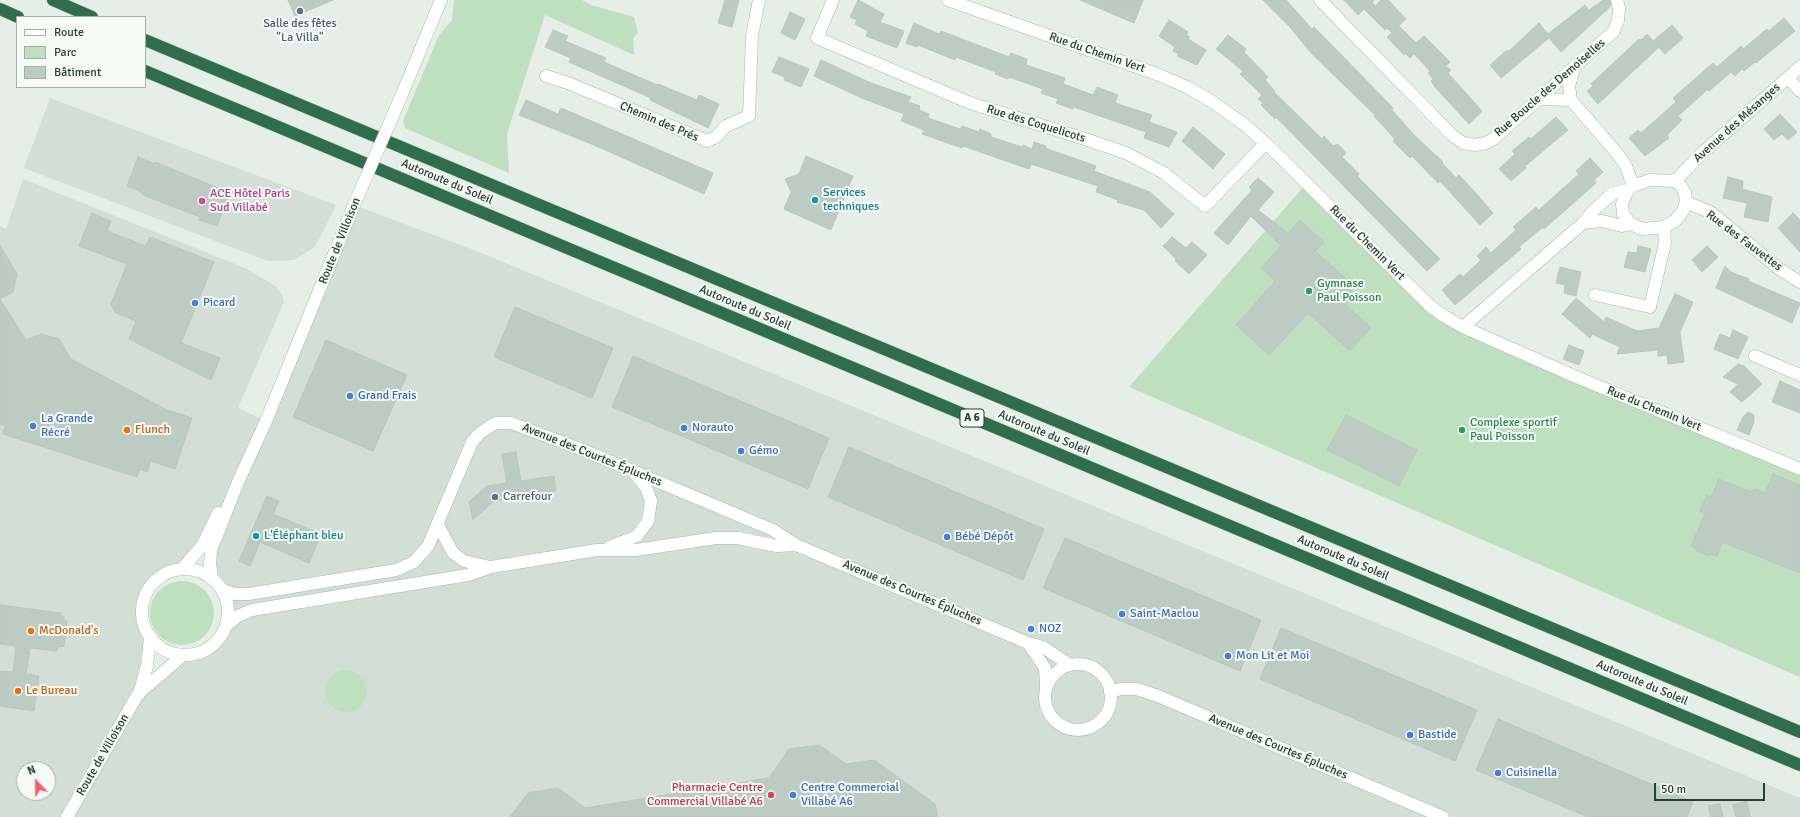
<!DOCTYPE html>
<meta charset="utf-8">
<style>
body{margin:0}
#map{position:relative;width:1800px;height:817px;overflow:hidden;background:#e5eee7;font-family:Signika,sans-serif}
canvas{display:block}
.legend{position:absolute;left:16px;top:16px;width:130px;height:72px;box-sizing:border-box;background:#f6faf7;border:1px solid #a2b0a7;margin:0;padding:5px 7px;list-style:none;font-size:12px;color:#234130}
.legend li{display:flex;align-items:center;gap:8px;height:20px}
.legend b{width:20px;border:1px solid #a2b0a7}
.north{position:absolute;left:16px;top:761px;width:40px;height:40px;box-sizing:border-box;background:#f6faf7;border:1px solid #a2b0a7;border-radius:50%;rotate:337deg;font-size:11px;font-weight:700;line-height:16px;text-align:center;color:#234130}
.north::after{content:'';display:block;margin:auto;width:14px;height:18px;background:#f55c65;clip-path:polygon(50% 0,100% 100%,50% 72%,0 100%)}
.scale{position:absolute;left:1654px;top:783px;width:111px;height:18px;box-sizing:border-box;border:2px solid #234130;border-top:0;padding-left:5px;font-size:12px;line-height:14px;white-space:nowrap;color:#234130;-webkit-text-stroke:3px #f6faf7;paint-order:stroke}
</style>
<div id="map">
<canvas width="1800" height="817"></canvas>
<ul class="legend">
<li><b style="height:5px;background:#fff"></b>Route</li>
<li><b style="height:11px;background:#bfe0be"></b>Parc</li>
<li><b style="height:11px;background:#bdccc2"></b>Bâtiment</li>
</ul>
<div class="north">N</div>
<div class="scale">50 m</div>
</div>
<script>
const context = document.querySelector('canvas').getContext('2d');
context.lineJoin = 'round';
function paint(path, color) { context.fillStyle = color; context.fill(path, 'evenodd'); }
const shape = rows => new Path2D(rows.map(r => 'M' + r).join(''));
function strokePath(path, color, width, dash) { context.strokeStyle = color; context.lineWidth = width; context.lineCap = dash ? 'butt' : 'round'; context.setLineDash(dash || []); context.stroke(path); }
function write(font, color, halo, rows, align = 'center') {
  context.font = font + ' Signika,sans-serif'; context.lineWidth = 4; context.setLineDash([]); context.textBaseline = 'middle'; context.strokeStyle = halo; context.fillStyle = color; for (const [text, x, y, turn = 0] of rows) {
    context.save(); context.translate(x, y); context.rotate((+turn || 0) * Math.PI / 180); context.textAlign = isNaN(turn) ? turn : align; if (halo) context.strokeText(text, 0, 0); context.fillText(text, 0, 0); context.restore();
  }
}
paint(shape([
 [50,98,336,205,315,247,294,260,268,261,24,168],
 [23,179,245,268,274,285,282,294,284,302,238,408,266,421,354,205,474,250,1800,798,1800,817,0,817,0,226,6,229],
 [236,485,210,563,212,578,222,590,226,598,228,617,226,626,217,642,210,648,202,653,182,656,139,693,150,638,143,624,142,615,144,597,156,580,165,574,182,569],
 [24,769,48,769,48,793,24,793]
]), '#d3ded6');
paint(shape([
 [454,0,582,0,591,5,634,17,638,33,633,38,634,55,545,15,507,134,509,173,405,128,403,121,439,35,452,20],
 [1306,184,1430,309,1800,472,1800,677,1129,387],
 '150 613a32 32 0 1 1 64 0a32 32 0 1 1-64 0Z',
 '325 691a21 21 0 1 1 42 0a21 21 0 1 1-42 0Z'
]), '#bfe0be');
const building = shape([
 [288,0,333,0,295,16,288,0],
 [725,0,739,0,732,27,718,23,725,0],
 [858,0,884,14,880,22,904,31,897,48,866,36,868,31,855,24,857,20,850,17,858,0],
 [1080,0,1143,0,1134,23,1080,0],
 [1263,0,1286,0,1312,29,1314,27,1366,80,1393,108,1392,110,1413,134,1443,162,1442,163,1456,178,1459,175,1474,191,1493,213,1480,225,1440,181,1438,183,1412,156,1410,158,1393,141,1395,139,1374,116,1375,115,1312,54,1289,26,1263,0],
 [1344,0,1374,0,1372,2,1375,6,1381,0,1388,0,1406,19,1394,30,1399,26,1416,43,1424,36,1450,62,1446,66,1451,70,1448,73,1482,111,1469,124,1435,87,1431,81,1433,79,1428,73,1430,71,1414,54,1410,58,1405,53,1404,55,1387,37,1392,33,1387,28,1385,30,1364,9,1358,15,1344,0],
 [1603,0,1610,0,1611,6,1561,52,1549,38,1501,78,1490,65,1507,50,1508,52,1539,23,1548,34,1585,5,1589,10,1603,0],
 [790,12,805,19,795,40,781,33,790,12],
 [1784,18,1795,31,1756,63,1755,62,1744,71,1742,69,1735,76,1731,72,1709,91,1708,89,1678,116,1682,120,1667,135,1669,138,1645,156,1629,138,1638,130,1641,133,1676,102,1673,98,1713,63,1717,67,1741,46,1743,49,1767,29,1769,31,1784,18],
 [1169,20,1188,32,1186,35,1190,37,1188,39,1206,50,1197,65,1177,56,1179,54,1173,51,1175,47,1159,36,1169,20],
 [914,23,939,34,941,31,1009,57,1011,53,1027,59,1026,65,1065,78,1063,84,1093,95,1097,87,1118,95,1115,103,1152,115,1149,122,1177,132,1169,147,1144,138,1148,126,1146,132,1074,107,1073,109,1056,103,1058,99,1041,93,1043,89,1009,77,1008,79,995,74,996,72,956,57,955,60,918,45,917,47,906,43,914,23],
 [1672,25,1683,38,1665,54,1655,43,1659,47,1598,104,1587,91,1593,86,1591,84,1639,39,1641,40,1647,34,1653,41,1672,25],
 [553,30,568,36,565,41,606,58,604,62,657,85,658,84,697,100,699,95,719,104,708,128,650,100,651,98,569,62,571,58,545,47,553,30],
 [1228,35,1246,49,1244,52,1268,77,1265,80,1275,91,1274,92,1322,139,1324,136,1333,146,1338,144,1346,153,1342,157,1359,174,1357,176,1440,259,1427,271,1276,117,1275,119,1261,105,1263,103,1258,99,1262,95,1240,74,1243,71,1216,49,1228,35],
 [779,57,809,69,801,87,784,80,785,77,772,72,779,57],
 [821,60,871,83,911,97,908,102,920,106,919,110,929,114,928,118,960,129,962,126,979,132,980,129,991,134,991,137,1022,147,1023,145,1032,149,1034,142,1046,146,1045,148,1096,166,1094,171,1150,192,1174,214,1161,228,1144,210,1117,202,1118,200,1096,192,1098,186,1031,164,1029,169,963,146,962,148,922,134,924,130,901,121,904,114,864,99,814,76,821,60],
 [526,100,558,114,561,108,713,173,704,194,594,145,519,115,526,100],
 [1780,114,1797,132,1788,140,1782,134,1774,140,1764,129,1780,114],
 [1556,117,1568,130,1525,166,1526,168,1511,181,1499,169,1515,154,1512,151,1529,137,1531,139,1556,117],
 [1193,127,1225,154,1213,169,1182,141,1193,127],
 [806,156,853,176,831,230,784,209,791,192,785,179,799,174,806,156],
 [138,157,155,164,155,162,230,193,217,226,199,220,200,217,143,195,143,193,127,186,138,157],
 [1590,158,1603,172,1594,180,1596,183,1544,229,1543,227,1519,247,1521,249,1455,305,1442,290,1460,274,1463,277,1481,260,1477,256,1486,247,1491,253,1516,230,1513,227,1536,207,1539,210,1579,174,1576,171,1590,158],
 [1728,177,1743,181,1742,189,1772,197,1768,222,1744,217,1747,203,1723,198,1728,177],
 [1258,178,1274,192,1258,210,1288,233,1300,220,1324,242,1315,251,1351,283,1351,300,1346,305,1371,328,1350,351,1308,313,1269,355,1236,325,1275,281,1261,268,1281,246,1251,216,1228,245,1214,233,1252,190,1249,187,1258,178],
 [92,213,111,221,107,231,146,246,150,237,214,262,181,343,220,358,211,380,129,339,136,321,116,313,111,304,127,264,79,246,92,213],
 [1793,213,1800,220,1800,252,1778,228,1793,213],
 [1172,237,1186,248,1192,242,1207,255,1189,274,1175,261,1176,259,1163,246,1172,237],
 [0,245,17,274,13,292,0,299,26,340,41,334,59,339,71,359,167,410,192,418,175,469,151,461,147,472,140,469,137,477,3,434,5,426,0,424,0,245],
 [1638,246,1651,249,1645,272,1624,267,1628,252,1637,253,1638,246],
 [1707,246,1718,257,1702,272,1692,260,1707,246],
 [1725,266,1731,272,1749,279,1748,281,1800,303,1792,323,1716,288,1725,266],
 [1560,267,1581,272,1576,296,1564,293,1565,285,1556,283,1560,267],
 [1675,294,1693,302,1680,332,1684,362,1668,364,1667,355,1658,356,1658,350,1617,354,1620,347,1592,334,1590,338,1562,314,1576,298,1604,322,1606,317,1637,331,1659,328,1675,294],
 [515,307,613,348,592,398,494,357,515,307],
 [1733,330,1748,337,1738,359,1714,349,1720,334,1730,338,1733,330],
 [326,340,407,375,373,451,293,417,326,340],
 [1569,345,1584,351,1579,365,1563,359,1569,345],
 [633,356,829,438,808,489,612,407,633,356],
 [1738,364,1744,366,1762,384,1742,402,1730,392,1738,384,1723,377,1738,364],
 [1780,381,1800,390,1800,413,1772,402,1780,381],
 [1748,412,1754,415,1754,422,1749,435,1737,430,1743,417,1748,412],
 [1346,415,1417,450,1399,486,1327,450,1346,415],
 [849,447,1044,529,1023,580,828,497,849,447],
 [516,452,521,481,554,476,556,491,494,501,473,520,469,502,487,486,507,483,502,454,516,452],
 [1773,474,1800,485,1800,573,1722,542,1717,556,1710,554,1709,556,1696,551,1697,549,1691,546,1705,513,1700,511,1707,495,1711,497,1719,479,1752,492,1754,489,1765,493,1773,474],
 [267,496,279,501,273,514,321,534,309,563,260,542,250,566,239,561,267,496],
 [1065,538,1261,620,1240,671,1043,588,1065,538],
 [0,605,61,613,61,616,64,617,64,620,67,621,64,646,58,647,57,651,30,648,26,674,39,676,34,711,0,706,0,671,13,672,16,646,0,644,0,605],
 [1281,628,1477,710,1455,761,1260,679,1281,628],
 [1498,719,1693,802,1687,817,1588,817,1476,770,1498,719],
 [819,745,846,764,874,760,935,804,938,817,510,817,528,793,558,788,585,808,769,778,789,749,819,745],
 [1747,801,1750,817,1736,817,1733,805,1747,801],
 [1720,804,1723,817,1711,817,1708,806,1720,804]
]);
paint(building, '#bdccc2');
strokePath(building, '#b7c8bc', 1);
const street = shape([
 [833,0,817,38,970,103,1082,138,1126,153,1164,173,1205,206,1266,143],
 [948,0,1154,73,1187,87,1211,101,1245,125,1272,149,1430,306,1444,316,1463,327,1574,376,1800,469],
 [1320,0,1452,135,1463,143,1475,145,1486,143,1495,138,1613,32,1618,21,1619,8,1617,0],
 [1574,69,1569,86,1571,100,1616,152,1626,166,1633,186],
 [546,76,568,83,707,141,716,137,726,126,749,116,752,36,759,0],
 [1788,78,1800,91],
 [1539,99,1571,100],
 [1650,180,1675,181,1681,186,1685,193,1686,202,1683,211,1676,220,1664,227,1642,229,1631,224,1623,214,1622,204,1628,190,1633,186,1650,180],
 [1675,181,1702,153,1800,67],
 [1686,202,1712,213,1778,268,1800,282],
 [1583,223,1602,221,1622,226,1631,224],
 [1595,295,1650,307,1665,243,1664,227],
 [1463,327,1583,223,1592,212,1613,193,1628,190],
 [1755,356,1800,375],
 [438,525,453,553,464,561,490,567],
 [609,547,637,536,648,521,651,501,646,487,635,474],
 [222,590,235,594,249,594,396,570,414,562,428,546,472,442,480,433,489,427,496,423,511,423,583,450,773,530,796,545,1028,643,1043,647,1070,665],
 [226,626,238,616,252,610,468,575,491,567,597,550,636,550,716,538,738,538,777,546,796,545],
 [1028,643,1045,668,1046,686],
 '1045 697a33 33 0 1 1 66 0a33 33 0 1 1-66 0Z',
 [1110,692,1121,689,1137,689,1158,696,1443,817]
]);
const secondary = shape([
 [400,99,441,0],
 '142 612a43 43 0 1 1 86 0a43 43 0 1 1-86 0Z',
 [182,569,202,546,218,513],
 [212,578,210,563,211,550,238,482,266,421,354,205],
 [139,694,147,666,150,638],
 [67,817,138,694,182,656]
]);
const highway = shape([
 [53,0,92,17],
 [0,9,18,17],
 [145,40,1800,732],
 [145,71,1800,765]
]);
strokePath(street, '#a7b7ac', 13);
strokePath(secondary, '#a6bdae', 13);
strokePath(highway, '#c1cac5', 13);
strokePath(street, '#fff', 12);
strokePath(secondary, '#fff', 12);
strokePath(highway, '#2e6e4d', 12);
const secondaryBridge = shape([
 [354,205,400,99]
]);
strokePath(secondaryBridge, '#a6bdae', 13, []);
strokePath(secondaryBridge, '#fff', 12);
for (const [x, y, r, color] of [
 [300,11,4,"#5c6f8a"],
 [815,200,4,"#0f9aa8"],
 [202,201,4,"#d1479c"],
 [1309,291,4,"#2e9e5b"],
 [195,303,4,"#3f7fe0"],
 [350,396,4,"#3f7fe0"],
 [33,426,4,"#3f7fe0"],
 [684,428,4,"#3f7fe0"],
 [127,430,4,"#e8710a"],
 [1462,430,4,"#2e9e5b"],
 [741,451,4,"#3f7fe0"],
 [495,497,4,"#5c6f8a"],
 [256,536,4,"#0f9aa8"],
 [947,537,4,"#3f7fe0"],
 [1122,614,4,"#3f7fe0"],
 [1031,629,4,"#3f7fe0"],
 [31,631,4,"#e8710a"],
 [1228,656,4,"#3f7fe0"],
 [18,691,4,"#e8710a"],
 [1410,735,4,"#3f7fe0"],
 [1498,773,4,"#3f7fe0"],
 [771,795,4,"#e0444e"],
 [793,795,4,"#3f7fe0"]
]) { const dot = new Path2D(); dot.arc(x, y, r, 0, 2 * Math.PI); context.fillStyle = color; context.fill(dot); strokePath(dot, '#f6faf7', 1.5); }
for (const [x, y, w] of [
 [972,418,24]
]) { const box = new Path2D(); box.roundRect(x - w / 2, y - 9, w, 18, 3); context.fillStyle = '#f6faf7'; context.fill(box); strokePath(box, '#234130', 1); }
write('bold 11px', '#234130', null, [
 ["A 6",972,418]
]);
write('12px', '#4e5e75', '#f6faf7', [
 ["Salle des fêtes",300,24],
 ["\"La Villa\"",300,38],
 ["Carrefour",503,497,"left"]
]);
write('12px', '#234130', '#f6faf7', [
 ["Rue du Chemin Vert",1097,53,19],
 ["Rue Boucle des Demoiselles",1550,88,-41],
 ["Chemin des Prés",659,122,23],
 ["Avenue des Mésanges",1737,123,-42],
 ["Rue des Coquelicots",1036,124,17],
 ["Autoroute du Soleil",447,182,23],
 ["Route de Villoison",340,241,-68],
 ["Rue des Fauvettes",1744,241,37],
 ["Rue du Chemin Vert",1367,243,45],
 ["Autoroute du Soleil",745,308,23],
 ["Rue du Chemin Vert",1654,409,22],
 ["Autoroute du Soleil",1044,433,23],
 ["Avenue des Courtes Épluches",592,455,22],
 ["Autoroute du Soleil",1343,558,23],
 ["Avenue des Courtes Épluches",912,593,23],
 ["Autoroute du Soleil",1642,683,23],
 ["Avenue des Courtes Épluches",1278,747,23],
 ["Route de Villoison",103,755,-60]
]);
write('12px', '#0d838f', '#f6faf7', [
 ["Services",823,193],
 ["techniques",823,207],
 ["L'Éléphant bleu",264,536]
], 'left');
write('12px', '#b23c85', '#f6faf7', [
 ["ACE Hôtel Paris",210,194],
 ["Sud Villabé",210,208]
], 'left');
write('12px', '#27864d', '#f6faf7', [
 ["Gymnase",1317,284],
 ["Paul Poisson",1317,298],
 ["Complexe sportif",1470,423],
 ["Paul Poisson",1470,437]
], 'left');
write('12px', '#366cbe', '#f6faf7', [
 ["Picard",203,303],
 ["Grand Frais",358,396],
 ["La Grande",41,419],
 ["Récré",41,433],
 ["Norauto",692,428],
 ["Gémo",749,451],
 ["Bébé Dépôt",955,537],
 ["Saint-Maclou",1130,614],
 ["NOZ",1039,629],
 ["Mon Lit et Moi",1236,656],
 ["Bastide",1418,735],
 ["Cuisinella",1506,773],
 ["Centre Commercial",801,788],
 ["Villabé A6",801,802]
], 'left');
write('12px', '#c56008', '#f6faf7', [
 ["Flunch",135,430],
 ["McDonald's",39,631],
 ["Le Bureau",26,691]
], 'left');
write('12px', '#be3a42', '#f6faf7', [
 ["Pharmacie Centre",763,788],
 ["Commercial Villabé A6",763,802]
], 'right');
</script>
